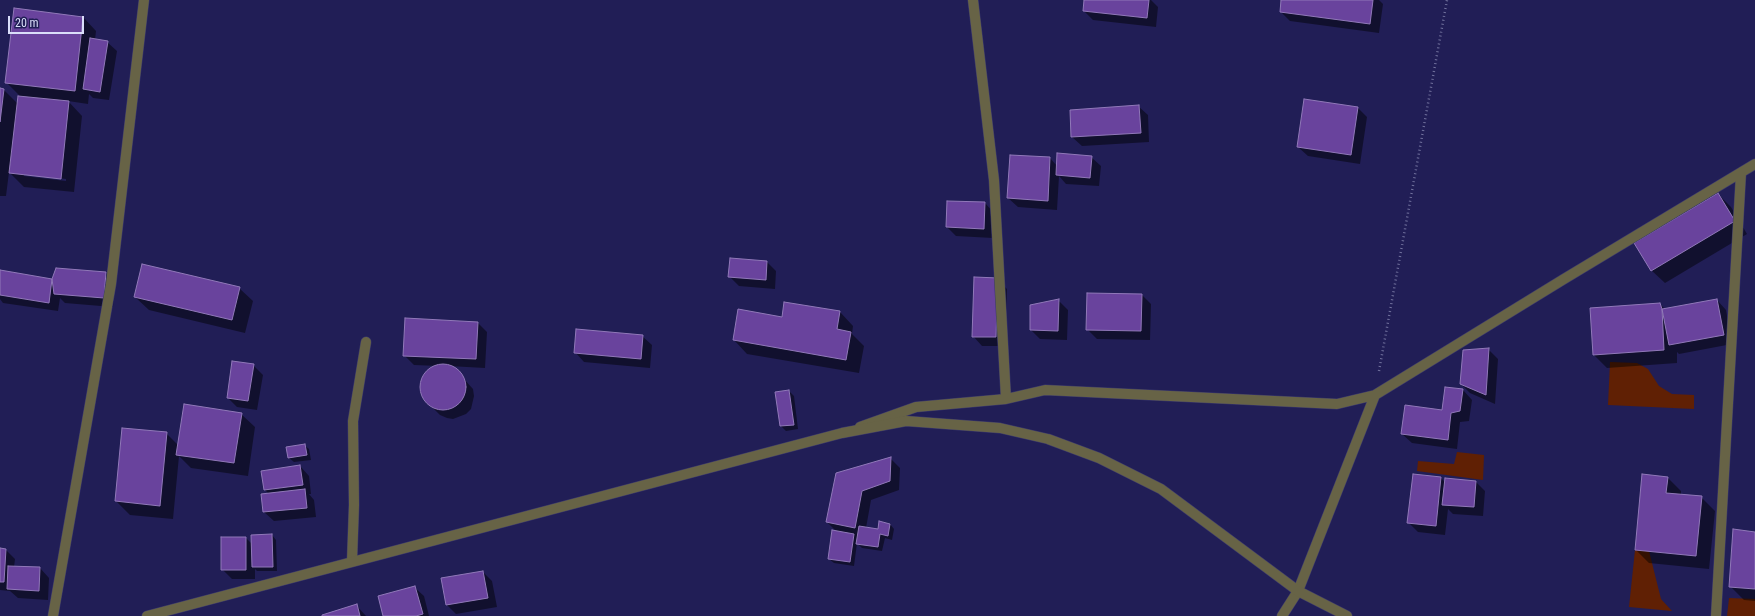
<!DOCTYPE html>
<html>
<head>
<meta charset="utf-8">
<style>
	body { margin:0 }
	#map { position:relative; width:1755px; height:616px; overflow:hidden; background:#211e56; font-family:"Roboto Condensed",sans-serif }
	canvas { display:block }
	.scale { position:absolute; left:8px; top:16px; width:76px; height:18px; box-sizing:border-box; border:2px solid #dadefa; border-top:0; padding-left:5px; font-size:12px; line-height:14px; white-space:nowrap; color:#dadefa; -webkit-text-stroke:3px #211e56; paint-order:stroke }
</style>
</head>
<body>
<div id="map">
<canvas width="1755" height="616"></canvas>
<div class="scale">20 m</div>
</div>
<script>
const c = document.querySelector('canvas').getContext('2d');
c.lineJoin = 'round';
function fill(path, color) {
  c.fillStyle = color;
  c.fill(path, 'evenodd');
}
function shape(rows) {
  const path = new Path2D();
  for (const r of rows) {
    if (r.length === 3) {
      path.moveTo(r[0] + r[2], r[1]);
      path.arc(r[0], r[1], r[2], 0, 2 * Math.PI);
      continue;
    }
    path.moveTo(r[0], r[1]);
    for (let i = 2; i < r.length; i += 2) path.lineTo(r[i], r[i + 1]);
  }
  return path;
}
function stroke(path, color, width, dash) {
  c.strokeStyle = color;
  c.lineWidth = width;
  c.lineCap = dash ? 'butt' : 'round';
  c.setLineDash(dash || []);
  c.stroke(path);
}
const green = shape([
	[1610,362,1637,363,1648,369,1659,386,1672,394,1694,395,1694,409,1608,405],
	[1457,452,1484,455,1483,480,1417,471,1418,461,1454,464],
	[1635,550,1649,551,1661,599,1672,611,1629,607],
	[1729,598,1755,599,1755,616,1727,616]
]);
const shadow = shape([
	[1085,0,1151,0,1158,7,1156,27,1093,20,1084,11],
	[1282,0,1379,0,1383,4,1379,33,1290,21,1281,12],
	[83,17,96,31,95,40,107,42,117,51,109,100,93,98,89,94,88,104,68,101,82,116,74,192,24,187,9,172,6,196,0,196,0,89,4,90,18,104,21,97,6,82],
	[24,174,66,179,66,181,24,176],
	[1138,106,1148,115,1149,142,1082,146,1072,137,1071,111],
	[1358,108,1367,117,1360,164,1308,156,1298,147],
	[1091,157,1101,166,1099,186,1066,184,1059,176,1057,210,1018,207,1008,198,1050,158,1057,166],
	[1718,194,1731,207,1747,234,1665,283,1651,270],
	[985,203,994,213,993,238,956,236,947,227],
	[731,259,767,262,776,271,775,289,739,286,729,276],
	[0,271,53,280,106,273,115,282,113,307,65,303,60,298,58,311,3,303,0,299],
	[997,279,1007,289,1005,346,982,346,973,336],
	[239,288,253,301,245,333,149,310,135,297],
	[1142,295,1151,304,1150,340,1097,339,1087,329],
	[1058,300,1068,310,1067,340,1040,339,1031,330],
	[1717,300,1726,310,1732,344,1679,354,1677,352,1677,363,1607,368,1594,355,1660,304,1666,310],
	[840,312,853,326,852,334,864,346,859,373,747,354,734,340,783,318],
	[478,323,487,332,485,368,449,366,463,378,473,389,474,396,471,409,466,414,453,419,447,418,440,415,425,400,421,393,421,386,423,379,433,368,439,366,414,365,404,355],
	[642,336,652,345,650,368,584,362,575,352],
	[1488,349,1498,359,1495,404,1470,393,1461,384],
	[253,365,263,375,257,410,237,407,228,398],
	[1463,390,1472,400,1469,421,1460,422,1457,449,1412,443,1402,434,1442,411],
	[789,391,794,396,798,429,786,431,781,426,776,393],
	[241,414,255,427,248,476,191,468,179,456,173,519,130,515,116,501,166,433,178,445],
	[304,445,309,449,311,460,294,462,289,458],
	[891,459,900,468,899,490,871,500,866,528,879,530,890,524,894,529,892,540,885,538,882,551,862,548,857,543,854,566,834,563,829,559,837,532,827,522],
	[300,466,309,476,311,494,309,494,314,500,316,517,274,521,264,512,269,494,265,490,262,471],
	[1414,475,1441,478,1445,482,1476,482,1485,491,1483,516,1453,514,1448,509,1445,535,1418,532,1409,523],
	[1668,478,1681,491,1681,495,1701,497,1715,511,1709,569,1649,563,1636,550],
	[1755,533,1755,601,1744,600,1730,586],
	[272,535,276,540,277,571,257,571,255,569,255,579,232,579,222,569,246,538,252,544],
	[0,549,6,550,15,559,14,567,40,568,49,578,48,600,18,598,10,591,0,590],
	[483,572,492,581,497,607,456,614,447,605,442,579],
	[414,587,424,596,429,616,385,616],
	[356,605,366,616,323,616]
]);
const building = shape([
	[1084,0,1149,0,1147,18,1083,11,1084,0],
	[1281,0,1373,0,1370,24,1280,12,1281,0],
	[14,8,83,17,75,91,5,83,14,8],
	[90,38,108,41,100,92,83,89,90,38],
	[0,88,4,89,0,122,0,88],
	[18,96,69,101,61,179,9,173,18,96],
	[1304,99,1358,107,1351,155,1297,147,1304,99],
	[1139,105,1141,133,1071,137,1070,110,1139,105],
	[1057,153,1092,156,1090,178,1056,175,1057,153],
	[1010,155,1050,157,1048,201,1007,198,1010,155],
	[1718,193,1735,221,1651,271,1634,243,1718,193],
	[947,201,985,202,984,229,946,227,947,201],
	[730,258,767,261,766,280,728,277,730,258],
	[142,264,240,287,232,320,134,297,142,264],
	[56,268,106,272,104,298,54,294,52,279,56,268],
	[0,270,52,279,49,303,0,295,0,270],
	[974,277,998,278,996,337,972,337,974,277],
	[1087,293,1142,294,1141,331,1086,330,1087,293],
	[1059,299,1058,331,1030,330,1030,305,1059,299],
	[1717,299,1724,335,1669,345,1662,309,1717,299],
	[784,302,840,311,837,329,851,332,846,360,733,340,738,309,782,317,784,302],
	[1660,303,1662,309,1664,350,1593,355,1590,308,1660,303],
	[405,318,478,322,476,359,403,356,405,318],
	[576,329,643,335,641,359,574,353,576,329],
	[1489,348,1486,395,1460,384,1463,350,1489,348],
	[232,361,254,364,248,401,227,398,232,361],
	[443,387,23],
	[1445,387,1463,389,1460,411,1451,413,1448,440,1401,434,1405,405,1442,410,1445,387],
	[789,390,794,425,780,426,775,392,789,390],
	[184,404,242,413,234,463,176,455,184,404],
	[122,428,167,432,160,506,115,501,122,428],
	[305,444,307,455,288,458,286,447,305,444],
	[891,457,890,481,862,491,855,528,826,522,836,473,891,457],
	[300,465,303,485,264,490,261,471,300,465],
	[1413,474,1441,477,1436,526,1407,523,1413,474],
	[1642,474,1668,477,1666,493,1702,496,1696,556,1635,550,1642,474],
	[1445,478,1476,481,1474,507,1442,505,1445,478],
	[305,489,307,508,263,512,261,494,305,489],
	[879,521,890,524,888,536,880,534,878,547,856,544,859,526,878,529,879,521],
	[1733,529,1755,532,1755,589,1729,587,1733,529],
	[832,530,854,534,850,562,828,559,832,530],
	[272,534,273,567,252,567,251,535,272,534],
	[221,537,246,537,246,570,221,570,221,537],
	[0,548,6,549,4,582,0,582,0,548],
	[8,566,40,567,39,591,7,589,8,566],
	[483,571,488,598,446,605,441,578,483,571],
	[415,586,423,614,416,616,383,616,378,596,415,586],
	[357,604,360,616,322,616,322,615,357,604]
]);
const path = shape([
	[1379,371,1447,0]
]);
const service = shape([
	[352,561,354,505,353,421,366,342]
]);
const minor = shape([
	[973,0,994,180,1006,399],
	[860,427,916,407,1006,399,1045,390,1337,404,1375,395,1564,279,1755,164],
	[1282,616,1298,591,1375,395],
	[1716,616,1741,173]
]);
const tertiary = shape([
	[53,616,111,284,144,0],
	[147,616,842,433,906,421,1000,428,1048,439,1099,458,1161,489,1298,591,1347,616]
]);
fill(green, '#602004');
fill(shadow, '#0007');
fill(building, '#69439d');
stroke(building, '#9179b9', 1);
stroke(service, '#3b396d', 11);
stroke(minor, '#3b396d', 11);
stroke(tertiary, '#3b396d', 11);
stroke(path, '#71719d', 2.5, [1, 3]);
stroke(service, '#676346', 10);
stroke(minor, '#676346', 10);
stroke(tertiary, '#676346', 10);
</script>
</body>
</html>
